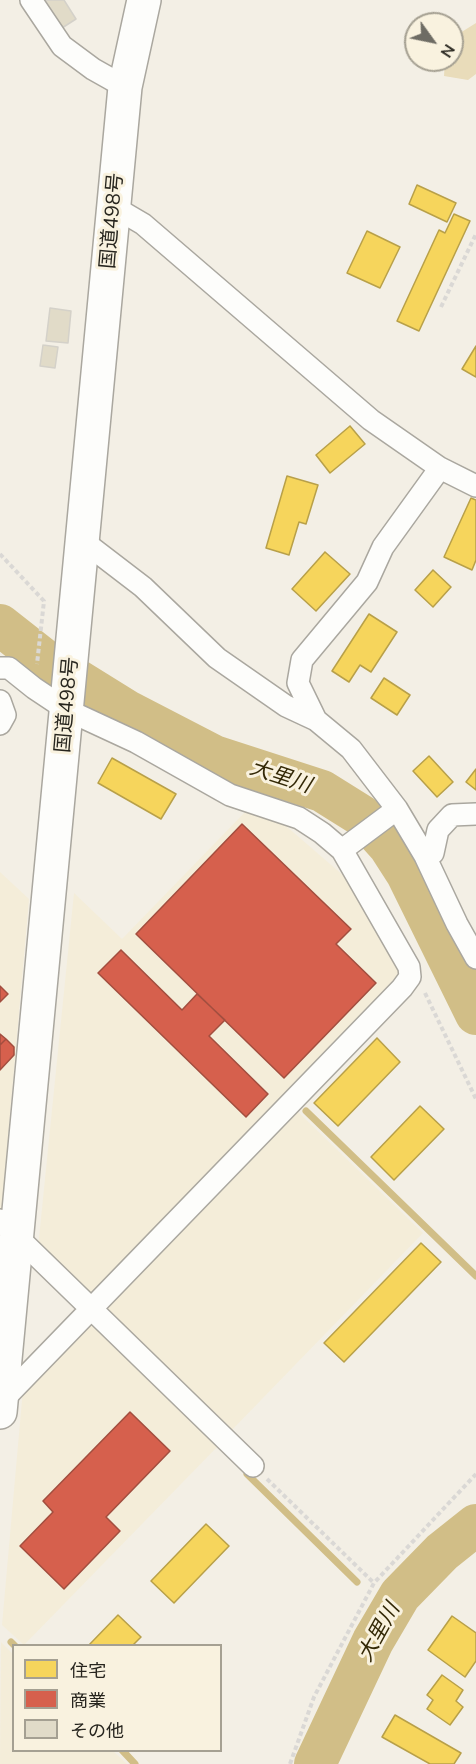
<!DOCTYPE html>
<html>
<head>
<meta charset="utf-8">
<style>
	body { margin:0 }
	#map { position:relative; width:476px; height:1764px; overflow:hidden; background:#f3efe5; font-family:"Nunito Sans","Noto Sans JP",sans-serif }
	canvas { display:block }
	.legend { position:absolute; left:12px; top:1644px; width:210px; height:108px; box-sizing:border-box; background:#f9f2df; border:2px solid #a5a092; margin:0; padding:8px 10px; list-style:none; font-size:18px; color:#27251e }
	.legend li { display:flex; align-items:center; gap:12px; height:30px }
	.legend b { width:30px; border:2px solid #a5a092 }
	.north { position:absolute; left:404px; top:12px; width:60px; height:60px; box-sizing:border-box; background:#f9f2df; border:2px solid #a5a092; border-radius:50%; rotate:123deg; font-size:16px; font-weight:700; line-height:24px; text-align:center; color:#27251e }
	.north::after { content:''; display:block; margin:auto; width:21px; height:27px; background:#6e6c64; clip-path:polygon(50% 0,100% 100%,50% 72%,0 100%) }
</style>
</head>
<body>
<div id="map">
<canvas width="476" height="1764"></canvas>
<ul class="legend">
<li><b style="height:16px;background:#f6d55c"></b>住宅</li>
<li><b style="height:16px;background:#d6604d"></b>商業</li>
<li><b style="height:16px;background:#e1dbc8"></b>その他</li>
</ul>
<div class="north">N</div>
</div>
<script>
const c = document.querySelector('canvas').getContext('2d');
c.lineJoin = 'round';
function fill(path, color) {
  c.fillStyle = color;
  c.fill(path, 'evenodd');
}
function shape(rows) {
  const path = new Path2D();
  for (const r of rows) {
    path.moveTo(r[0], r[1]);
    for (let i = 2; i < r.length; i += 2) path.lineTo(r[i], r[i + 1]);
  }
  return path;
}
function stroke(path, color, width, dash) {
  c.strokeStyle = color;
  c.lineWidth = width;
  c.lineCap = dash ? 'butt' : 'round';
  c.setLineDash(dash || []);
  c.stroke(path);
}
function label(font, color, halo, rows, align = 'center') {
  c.font = font + ' "Nunito Sans","Noto Sans JP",sans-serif';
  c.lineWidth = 6;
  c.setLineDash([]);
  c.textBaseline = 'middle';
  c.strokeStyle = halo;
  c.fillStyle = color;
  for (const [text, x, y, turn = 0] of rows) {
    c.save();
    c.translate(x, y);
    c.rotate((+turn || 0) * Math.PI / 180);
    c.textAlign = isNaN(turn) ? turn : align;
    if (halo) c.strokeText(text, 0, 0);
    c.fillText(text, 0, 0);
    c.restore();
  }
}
const built = shape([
	[248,809,286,826,344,876,403,974,90,1298,38,1248,74,893,122,939],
	[0,872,29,899,0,1228],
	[294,1108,423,1233,229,1433,100,1308],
	[91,1318,220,1444,24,1645,2,1625,23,1389],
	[1,1642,13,1654,14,1750,113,1751,127,1764,0,1764]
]);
const green = shape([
	[476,23,476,74,468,80,444,76,445,60,452,60,452,38]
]);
const homes = shape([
	[417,185,456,203,447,222,409,204,417,185],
	[454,214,470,221,419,331,397,321,439,230,445,233,454,214],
	[367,231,400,247,380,288,347,273,367,231],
	[476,346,476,377,462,369,476,346],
	[350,426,365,444,330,473,316,455,350,426],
	[287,476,318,485,306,524,299,522,289,555,266,548,287,476],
	[471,498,476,500,476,560,472,570,444,557,471,498],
	[325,552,350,574,316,611,292,589,325,552],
	[433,570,451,587,433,607,415,590,433,570],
	[369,614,397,632,371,672,360,665,349,682,332,671,369,614],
	[384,678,410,695,397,715,371,698,384,678],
	[429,756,453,782,437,797,413,771,429,756],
	[112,758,176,794,161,819,98,783,112,758],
	[476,769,476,790,466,782,476,769],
	[377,1038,400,1062,338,1126,314,1103,377,1038],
	[420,1106,444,1129,394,1180,371,1157,420,1106],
	[421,1243,441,1262,344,1362,324,1343,421,1243],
	[206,1524,229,1546,174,1603,151,1581,206,1524],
	[118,1615,141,1637,132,1646,88,1646,118,1615],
	[452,1616,476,1633,476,1661,465,1677,428,1650,452,1616],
	[442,1675,463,1690,456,1701,463,1707,450,1725,427,1709,433,1700,427,1695,442,1675],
	[395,1715,461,1753,454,1764,430,1764,382,1737,395,1715]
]);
const shops = shape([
	[242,824,351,929,336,944,376,983,284,1078,136,934,242,824],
	[121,950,182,1010,197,994,225,1020,209,1036,268,1094,246,1117,98,973,121,950],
	[0,986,8,994,0,1002,0,986],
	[0,1034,6,1039,0,1045,0,1034],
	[6,1039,14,1047,14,1055,0,1070,0,1045,6,1039],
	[130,1412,170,1451,106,1517,120,1531,64,1589,20,1546,53,1512,43,1501,130,1412]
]);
const stream = shape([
	[306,1111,476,1276],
	[247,1474,357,1582],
	[11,1642,15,1646],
	[122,1750,135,1764]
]);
const river = shape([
	[0,625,42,658,129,712,214,756,322,791,362,816,389,846,407,874,476,1014],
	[315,1764,373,1641,400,1595,442,1552,476,1525]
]);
const building = shape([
	[45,0,64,0,76,19,62,28,45,0],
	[50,308,71,311,68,343,46,341,50,308],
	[43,345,58,347,55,368,40,366,43,345]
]);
const path = shape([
	[441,307,476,234],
	[0,554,44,601,37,664],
	[425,993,476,1099],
	[267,1479,374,1583],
	[290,1764,314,1697,374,1583,476,1474]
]);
const minor = shape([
	[31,0,62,46,93,69,125,87],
	[114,207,143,224,371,420,440,468,476,486],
	[83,541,143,587,217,658,286,706,316,720,351,749,397,809,425,856,457,924,476,958],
	[0,668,9,668,34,688,67,710,136,742,230,795,299,818,322,833,342,850,409,967,410,977,402,988,0,1403],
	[0,701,5,715,0,724],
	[316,720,298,683,302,660,367,582,383,547,440,468],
	[342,850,397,809],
	[425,856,433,853,438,830,452,815,476,814],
	[0,1220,253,1466]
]);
const trunk = shape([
	[0,1412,125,87,144,0]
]);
const streetNames = [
	["国道498号",113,221,-85],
	["国道498号",68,705,-85]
];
const waterNames = [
	["大里川",280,778,18],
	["大里川",380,1633,-61]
];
fill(built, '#f4edd9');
fill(green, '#e9dcba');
fill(homes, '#f6d55c');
stroke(homes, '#b8a049', 1.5);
fill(shops, '#d6604d');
stroke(shops, '#a24e3f', 1.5);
stroke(stream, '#d1be87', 7);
stroke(river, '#d1be87', 42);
fill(building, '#e1dbc8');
stroke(building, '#d4d1c9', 1.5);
stroke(minor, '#aaa79f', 24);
stroke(trunk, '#aaa79f', 36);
stroke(path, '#dad8d5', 4, [4.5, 3]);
stroke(minor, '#fdfdfb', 21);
stroke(trunk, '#fdfdfb', 33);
label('20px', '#27251e', '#f9f2df', streetNames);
label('italic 21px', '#342907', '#f9f2df', waterNames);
</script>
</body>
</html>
